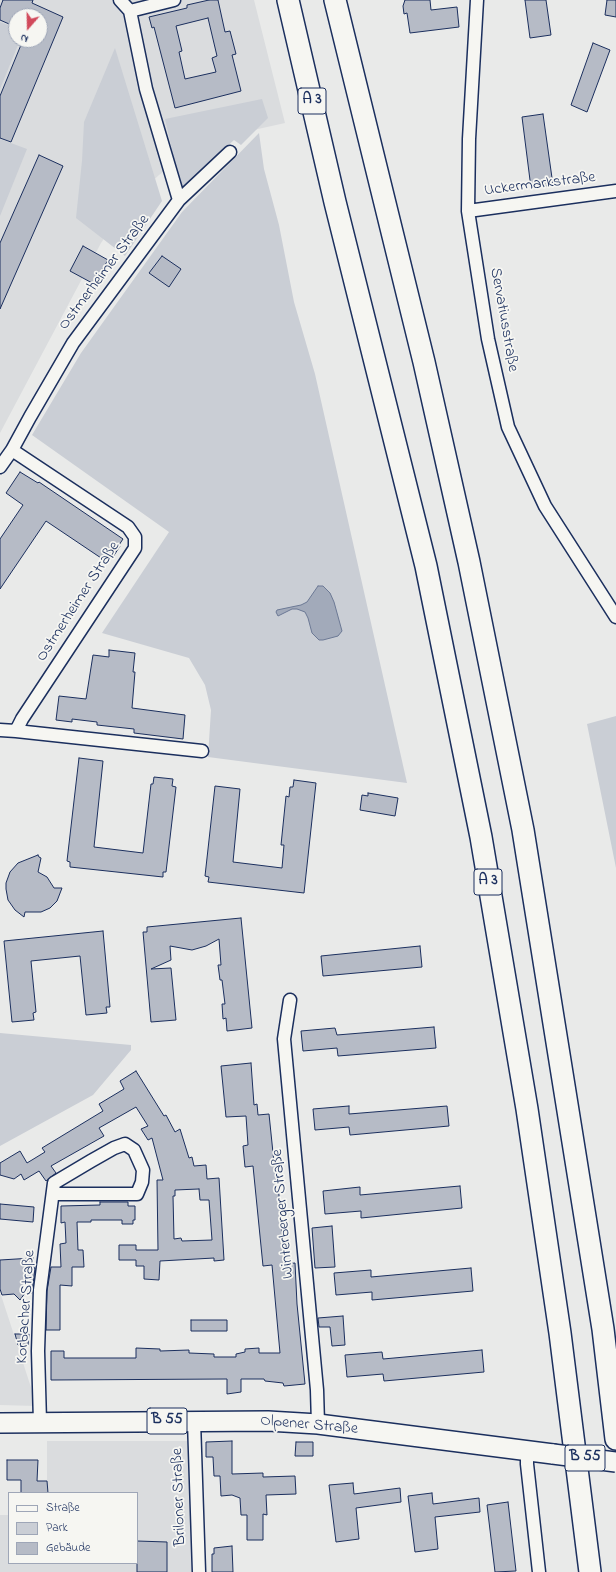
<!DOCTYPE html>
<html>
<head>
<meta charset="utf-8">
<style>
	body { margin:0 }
	#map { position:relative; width:616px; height:1572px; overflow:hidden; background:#e9eae9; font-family:"Indie Flower",sans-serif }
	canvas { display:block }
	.legend { position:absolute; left:8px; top:1492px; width:130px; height:72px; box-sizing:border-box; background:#f6f6f2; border:1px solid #9ea6b7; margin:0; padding:5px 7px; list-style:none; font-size:12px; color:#1b2f5e }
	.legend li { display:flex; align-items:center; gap:8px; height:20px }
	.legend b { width:20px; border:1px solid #9ea6b7 }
	.north { position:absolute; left:8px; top:8px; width:40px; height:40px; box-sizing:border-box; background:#f6f6f2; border:1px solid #9ea6b7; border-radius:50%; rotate:200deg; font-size:11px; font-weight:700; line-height:16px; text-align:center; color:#1b2f5e }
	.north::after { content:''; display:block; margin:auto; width:14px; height:18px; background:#d1495b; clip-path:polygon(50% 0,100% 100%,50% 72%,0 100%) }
</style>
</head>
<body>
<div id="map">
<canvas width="616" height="1572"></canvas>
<ul class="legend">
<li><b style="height:5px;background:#f6f6f2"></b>Straße</li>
<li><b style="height:11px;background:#caced5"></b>Park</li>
<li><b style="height:11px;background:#b6bbc6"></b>Gebäude</li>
</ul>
<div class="north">N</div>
</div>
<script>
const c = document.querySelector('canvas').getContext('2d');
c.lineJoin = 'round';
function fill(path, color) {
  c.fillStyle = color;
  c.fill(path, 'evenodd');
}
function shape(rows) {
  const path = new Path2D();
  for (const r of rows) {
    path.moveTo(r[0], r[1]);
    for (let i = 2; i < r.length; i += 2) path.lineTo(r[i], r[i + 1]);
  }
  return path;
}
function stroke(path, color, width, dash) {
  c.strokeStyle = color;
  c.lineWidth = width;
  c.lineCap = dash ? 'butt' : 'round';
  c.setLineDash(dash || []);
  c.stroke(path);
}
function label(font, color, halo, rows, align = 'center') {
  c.font = font + ' "Indie Flower",sans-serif';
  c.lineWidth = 3.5;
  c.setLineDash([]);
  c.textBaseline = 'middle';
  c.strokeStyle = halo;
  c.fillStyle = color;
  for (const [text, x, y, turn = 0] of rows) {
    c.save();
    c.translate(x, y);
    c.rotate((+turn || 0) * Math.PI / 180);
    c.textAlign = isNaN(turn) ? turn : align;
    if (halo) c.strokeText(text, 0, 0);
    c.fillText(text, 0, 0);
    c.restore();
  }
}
const built = shape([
	[0,0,254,0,285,123,258,129,212,143,181,159,159,175,140,193,120,215,101,243,0,433],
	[16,16,40,16,40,40,16,40],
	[0,1292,15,1338,37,1406,0,1405],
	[47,1441,189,1441,192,1572,0,1572,0,1515,9,1515,9,1563,137,1563,137,1493,47,1493]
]);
const green = shape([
	[0,22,16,28,16,40,20,40,0,89],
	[115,48,162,201,125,256,76,218,82,161,84,122],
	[262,99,268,118,241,145,234,140,181,189,165,119],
	[259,133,264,169,279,225,294,302,315,374,407,783,208,757,211,710,205,685,189,658,102,633,169,532,32,435,81,353,182,212],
	[0,139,27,149,0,216],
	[616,716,616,868,587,724],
	[0,1033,131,1045,131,1050,93,1095,0,1146]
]);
const water = shape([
	[318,586,323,586,330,593,334,602,342,631,338,636,323,640,319,640,312,633,308,618,305,612,297,609,292,609,278,616,276,612,277,610,301,605,307,602,318,586]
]);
const building = shape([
	[3,0,33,0,32,3,63,17,11,142,0,138,0,96,23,40,40,40,40,16,16,16,16,27,0,20,0,8,3,0],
	[209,0,218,0,225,32,230,31,236,54,232,55,241,91,175,108,154,27,152,28,149,17,187,8,187,5,209,0],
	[208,18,217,56,212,58,216,72,185,79,179,52,182,51,176,26,208,18],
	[405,0,430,0,431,10,457,7,459,27,410,33,407,13,404,14,403,6,405,0],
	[525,0,546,0,551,35,530,38,525,0],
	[607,0,616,0,616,17,605,15,607,0],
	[593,43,610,50,587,112,571,105,593,43],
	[543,114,553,185,531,188,522,117,543,114],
	[39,155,63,166,0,309,0,243,39,155],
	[83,246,108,260,94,284,70,271,83,246],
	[162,256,181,269,169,287,149,273,162,256],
	[20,472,38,483,39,482,123,539,119,545,120,546,113,557,111,556,107,562,46,521,0,589,0,539,23,505,6,493,20,472],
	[109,650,135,653,133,672,135,672,132,708,185,715,183,739,134,733,134,729,97,725,97,722,72,719,72,722,56,720,59,696,86,699,93,655,109,657,109,650],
	[79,758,103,761,94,847,143,853,151,784,153,784,154,777,173,779,172,786,176,787,166,872,163,872,163,877,70,867,70,862,67,861,79,758],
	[294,780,316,783,304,893,208,882,209,877,205,876,215,786,240,789,233,862,282,868,284,845,281,845,286,796,289,797,290,787,293,787,294,780],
	[368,793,398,798,395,816,360,810,362,795,368,796,368,793],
	[38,855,39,857,41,858,38,872,47,877,54,888,62,888,57,901,50,908,41,912,25,912,24,917,15,910,8,900,6,889,6,883,10,872,18,863,38,855],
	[241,918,252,1028,227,1031,226,1018,223,1019,222,1004,225,1004,222,980,220,980,218,965,221,965,219,939,206,946,192,950,170,946,171,960,151,969,171,968,176,1020,151,1022,143,932,147,932,147,927,241,918],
	[103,931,110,1007,106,1007,107,1013,86,1015,80,956,31,961,36,1012,33,1013,34,1020,12,1022,4,941,103,931],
	[420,946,422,967,323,976,321,956,420,946],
	[434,1027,436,1048,338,1056,337,1048,303,1051,301,1031,335,1028,337,1035,434,1027],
	[251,1063,254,1105,257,1104,258,1115,269,1114,276,1182,278,1182,284,1264,295,1263,297,1304,305,1384,284,1386,283,1383,265,1381,264,1379,241,1379,241,1392,227,1394,227,1379,51,1380,51,1351,64,1351,64,1358,136,1358,136,1348,160,1349,160,1351,189,1350,189,1353,214,1354,214,1357,236,1357,236,1354,245,1352,245,1349,259,1348,259,1353,280,1353,272,1265,263,1266,253,1166,245,1167,243,1146,248,1145,246,1116,226,1117,221,1066,251,1063],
	[136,1071,164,1116,166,1115,175,1132,180,1129,189,1158,192,1157,194,1166,206,1165,207,1179,219,1178,224,1260,214,1261,214,1258,160,1261,159,1280,144,1279,144,1266,136,1266,136,1260,119,1260,119,1245,136,1245,136,1250,158,1250,157,1180,163,1180,152,1138,148,1140,141,1129,148,1126,136,1107,99,1128,104,1136,51,1166,56,1173,46,1181,39,1171,24,1180,21,1174,14,1179,0,1175,0,1163,20,1151,27,1163,45,1152,42,1148,103,1111,99,1104,124,1089,120,1081,136,1071],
	[199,1189,200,1200,209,1200,212,1240,182,1241,181,1238,174,1239,173,1196,175,1196,175,1190,199,1189],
	[349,1106,349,1114,447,1106,449,1126,350,1135,349,1127,315,1130,313,1109,349,1106],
	[460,1186,462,1208,361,1218,361,1211,325,1214,323,1191,360,1187,360,1195,460,1186],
	[100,1202,128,1202,128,1206,135,1206,135,1220,133,1220,133,1224,122,1224,122,1220,91,1220,91,1222,77,1222,78,1250,83,1250,84,1267,72,1267,72,1286,60,1285,60,1330,46,1330,47,1291,51,1267,61,1267,60,1244,66,1243,65,1222,61,1223,61,1206,100,1205,100,1202],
	[0,1204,34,1207,33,1222,0,1219,0,1204],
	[332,1226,335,1267,315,1268,312,1228,332,1226],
	[33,1258,34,1268,35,1268,32,1293,25,1293,20,1300,14,1294,2,1295,0,1289,0,1260,33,1258],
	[471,1268,473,1291,372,1300,372,1292,336,1295,334,1273,371,1270,371,1277,471,1268],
	[343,1316,345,1345,332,1346,330,1327,319,1327,318,1318,343,1316],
	[191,1320,227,1320,227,1331,191,1331,191,1320],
	[15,1334,29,1334,28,1345,18,1345,15,1334],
	[482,1350,484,1372,384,1381,383,1374,347,1377,345,1355,382,1352,383,1359,482,1350],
	[232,1441,232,1474,263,1473,263,1477,295,1476,296,1494,266,1495,267,1515,263,1514,263,1540,247,1540,247,1515,241,1515,240,1498,232,1495,221,1496,220,1476,214,1476,213,1457,206,1457,206,1442,232,1441],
	[296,1442,313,1442,313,1456,295,1456,296,1442],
	[7,1460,38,1460,37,1481,47,1481,48,1493,21,1493,21,1480,7,1480,7,1460],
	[353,1483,354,1494,400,1488,401,1502,356,1508,359,1539,336,1542,329,1485,353,1483],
	[432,1493,433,1504,479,1498,480,1512,435,1517,438,1549,415,1552,408,1496,432,1493],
	[508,1502,516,1571,495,1572,487,1505,508,1502],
	[137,1541,167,1542,167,1572,137,1572,137,1541],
	[232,1546,233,1572,212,1572,212,1554,214,1554,214,1548,232,1546]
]);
const minor = shape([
	[120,0,130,11,146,89,179,200],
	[477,0,469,139,468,211,488,339,508,427,545,506,616,617],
	[130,11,174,0],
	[468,211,616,191],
	[0,467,12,450,30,417,73,343,179,200,230,152],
	[0,730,16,731,22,719,135,548,135,537,128,527,12,450],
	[16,731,202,751],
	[290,1000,284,1039,317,1390,318,1424],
	[194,1421,199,1572],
	[40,1422,38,1351,40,1290,54,1183,91,1161,114,1148,125,1144,134,1150,143,1170,142,1182,137,1194,53,1194],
	[527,1451,527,1464,539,1572]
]);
const primary = shape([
	[0,1423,268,1421,318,1424,553,1454]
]);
const motorway = shape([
	[288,0,335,202,426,566,481,837,527,1109,560,1333,590,1572],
	[335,0,424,362,469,562,523,830,603,1329,616,1439]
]);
const primaryBridge = shape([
	[553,1454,616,1462]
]);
const shields = [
	[312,101,28],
	[488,882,28],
	[167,1421,40],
	[585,1458,40]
];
const shieldNames = [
	["A 3",312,101],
	["A 3",488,882],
	["B 55",167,1421],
	["B 55",585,1458]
];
const streetNames = [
	["Uckermarkstraße",540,185,-7],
	["Ostmerheimer Straße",105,273,-53],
	["Servatiusstraße",503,320,80],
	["Ostmerheimer Straße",79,602,-57],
	["Winterberger Straße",284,1214,-95],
	["Korbacher Straße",27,1307,-86],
	["Olpener Straße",309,1426,5],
	["Briloner Straße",180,1497,-92]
];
fill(built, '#dadcde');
fill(green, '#caced5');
fill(water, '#a2aaba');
stroke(water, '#6c7995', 1);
fill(building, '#b6bbc6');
stroke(building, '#1b2f5e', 1);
stroke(minor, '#1b2f5e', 15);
stroke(primary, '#1b2f5e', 22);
stroke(motorway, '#1b2f5e', 24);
stroke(minor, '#f6f6f2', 12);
stroke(primary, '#f6f6f2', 19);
stroke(motorway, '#f6f6f2', 21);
stroke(primaryBridge, '#1b2f5e', 22, []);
stroke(primaryBridge, '#f6f6f2', 19);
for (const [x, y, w] of shields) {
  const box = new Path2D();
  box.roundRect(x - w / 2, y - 13, w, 26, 3);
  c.fillStyle = '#f6f6f2';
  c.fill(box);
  stroke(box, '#1b2f5e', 1);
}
label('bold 15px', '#1b2f5e', null, shieldNames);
label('16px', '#1b2f5e', '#f6f6f2', streetNames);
</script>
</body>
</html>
